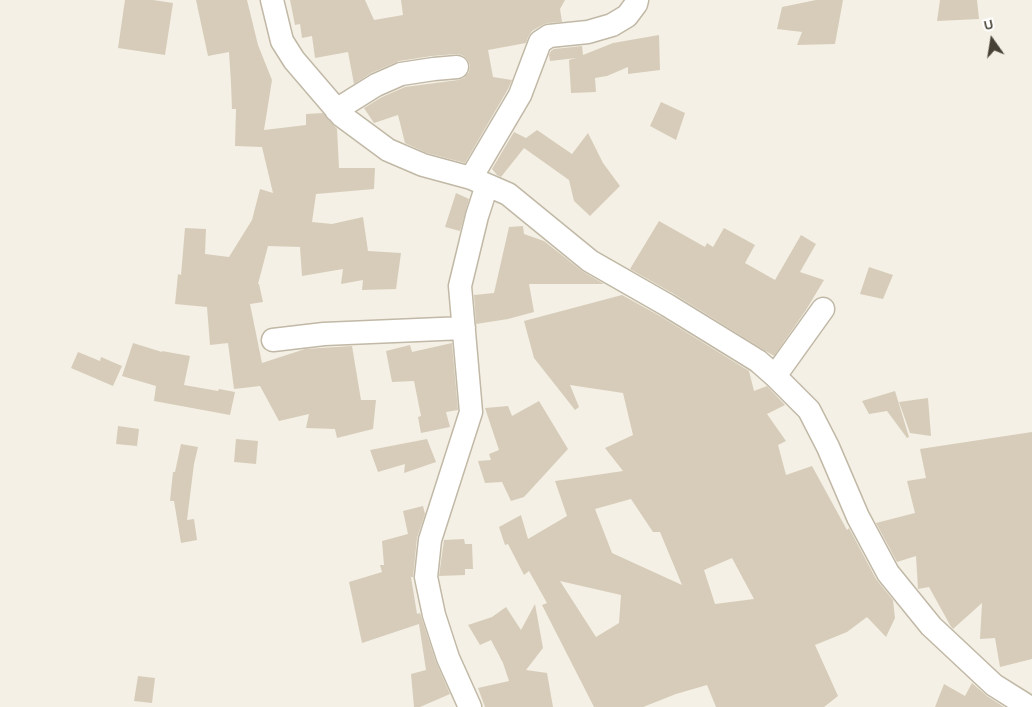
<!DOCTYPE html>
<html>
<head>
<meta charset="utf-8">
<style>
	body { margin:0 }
	#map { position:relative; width:1032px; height:707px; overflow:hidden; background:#f4f0e5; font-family:Karla,sans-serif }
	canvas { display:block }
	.north { position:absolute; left:967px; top:15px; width:50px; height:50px; -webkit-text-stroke:4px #fff; paint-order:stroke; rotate:347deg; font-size:14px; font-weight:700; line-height:20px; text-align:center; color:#474034 }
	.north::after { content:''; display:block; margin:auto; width:18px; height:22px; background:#474034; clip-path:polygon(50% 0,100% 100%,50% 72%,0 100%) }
</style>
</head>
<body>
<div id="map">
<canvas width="1032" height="707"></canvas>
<div class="north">U</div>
</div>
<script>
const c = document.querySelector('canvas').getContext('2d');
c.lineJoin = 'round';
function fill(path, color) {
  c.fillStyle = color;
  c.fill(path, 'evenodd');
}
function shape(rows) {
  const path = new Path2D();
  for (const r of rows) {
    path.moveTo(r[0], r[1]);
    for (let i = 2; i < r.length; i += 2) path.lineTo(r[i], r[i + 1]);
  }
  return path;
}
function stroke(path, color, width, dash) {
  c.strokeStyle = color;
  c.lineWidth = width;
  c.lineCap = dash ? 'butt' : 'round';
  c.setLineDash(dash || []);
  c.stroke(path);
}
const building = shape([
	[125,0,153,0,173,3,165,55,118,48],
	[196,0,247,0,258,45,272,80,264,130,306,125,306,114,323,113,337,129,339,168,375,168,374,189,316,194,312,222,332,224,363,217,368,251,401,253,396,289,362,290,363,280,341,284,343,269,302,276,300,247,268,246,258,284,259,284,263,302,250,304,262,363,305,349,352,346,361,400,376,400,373,429,337,438,335,429,306,428,309,414,279,421,260,386,234,389,228,343,210,345,207,307,175,304,178,274,181,275,185,228,206,229,205,254,229,257,252,220,260,189,273,193,262,147,235,146,236,109,232,109,231,83,229,52,208,56],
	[290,0,365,0,374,20,403,15,401,0,565,0,560,9,562,22,548,23,542,25,532,31,528,37,526,43,488,50,493,77,512,80,508,89,465,163,427,153,405,143,398,115,374,123,364,108,382,97,405,87,458,80,464,78,469,72,470,65,467,59,462,55,456,54,432,56,399,61,371,73,354,84,348,52,315,58,312,36,302,38,300,24,295,25],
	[816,0,843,0,835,44,797,45,802,32,777,29,782,7],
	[940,0,977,0,979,19,937,21],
	[659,35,660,70,628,74,628,67,607,76,595,78,596,92,571,93,569,60,576,58,550,61,549,55,551,51,554,49,582,46,583,55,613,43],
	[661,102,685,113,676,140,650,126],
	[537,130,572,154,588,133,603,163,620,186,590,216,574,201,569,180,524,148,501,177,497,175,492,169,514,132,526,138],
	[456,193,469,199,460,231,445,227],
	[659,221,705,247,707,243,713,247,724,228,755,245,745,263,775,280,801,235,816,244,800,272,824,280,806,310,774,356,674,294,630,269],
	[523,226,524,234,544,241,582,271,604,284,529,284,534,312,508,319,476,324,474,295,494,293,509,227],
	[869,267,893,275,883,299,860,294],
	[622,295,660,316,749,371,754,391,767,386,785,405,767,414,786,441,778,445,786,475,812,466,847,530,849,528,876,579,893,600,895,618,886,637,867,617,847,632,815,645,838,696,824,707,716,707,707,685,676,694,643,707,594,707,542,605,547,603,529,571,524,575,508,544,505,545,499,527,521,515,528,539,567,516,555,481,623,471,605,448,633,435,623,393,570,385,579,407,575,410,534,358,524,321],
	[631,499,653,532,660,532,682,585,612,553,595,509],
	[732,558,754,599,715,604,704,570],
	[560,581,621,595,619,623,596,637],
	[133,343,162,352,162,351,190,356,184,385,218,391,219,389,235,392,230,415,154,401,156,386,122,376],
	[452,343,458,410,446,412,450,427,421,433,418,417,421,416,414,381,392,382,386,351,410,345,412,352],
	[78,352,100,361,101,357,122,366,113,386,71,368],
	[895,391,909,437,907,438,887,411,869,414,862,401],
	[928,398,931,436,910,433,899,402],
	[539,401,568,449,524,497,511,501,502,482,485,483,478,461,491,460,489,454,499,450,485,408,508,406,512,416],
	[118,426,139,429,137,446,116,444],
	[1032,432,1032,659,1000,667,995,638,980,639,982,603,953,629,950,625,929,587,918,589,916,556,897,562,876,523,915,513,907,481,926,478,920,449],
	[236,439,258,441,256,464,234,462],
	[427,439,436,462,404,473,405,464,378,472,370,450],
	[181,444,198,447,194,464,187,520,194,519,197,540,181,543,174,501,170,501,173,472,175,472],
	[423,506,425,514,417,538,413,577,411,577,417,614,420,613,436,662,450,694,420,707,414,707,411,674,426,670,419,624,362,643,349,582,382,572,380,565,384,565,382,541,408,534,403,511],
	[464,539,465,544,472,544,473,569,465,569,465,575,439,576,444,540],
	[535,604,543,648,526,670,547,673,553,707,485,707,478,688,509,681,503,663,491,640,480,645,468,625,492,617,506,607,521,630],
	[138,676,155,678,152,703,134,701],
	[972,683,987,696,1004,707,935,707,944,684,965,696]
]);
const street = shape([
	[272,0,282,41,294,60,342,116,388,150,423,165,471,178,508,194,590,261,667,305,758,361,775,376,809,410,828,447,858,517,888,573,931,626,994,685,1029,707],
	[336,110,376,85,401,74,434,69,457,67],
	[471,178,520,95,540,42,549,36,588,32,612,25,627,16,636,4,637,0],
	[273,340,324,334,464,328],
	[775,376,823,309],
	[470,707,448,658,434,615,426,577,430,540,471,412,460,286,477,216,487,185]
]);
fill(building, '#d7ccb9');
stroke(street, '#c1b8a6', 25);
stroke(street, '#fff', 22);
</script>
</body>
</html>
